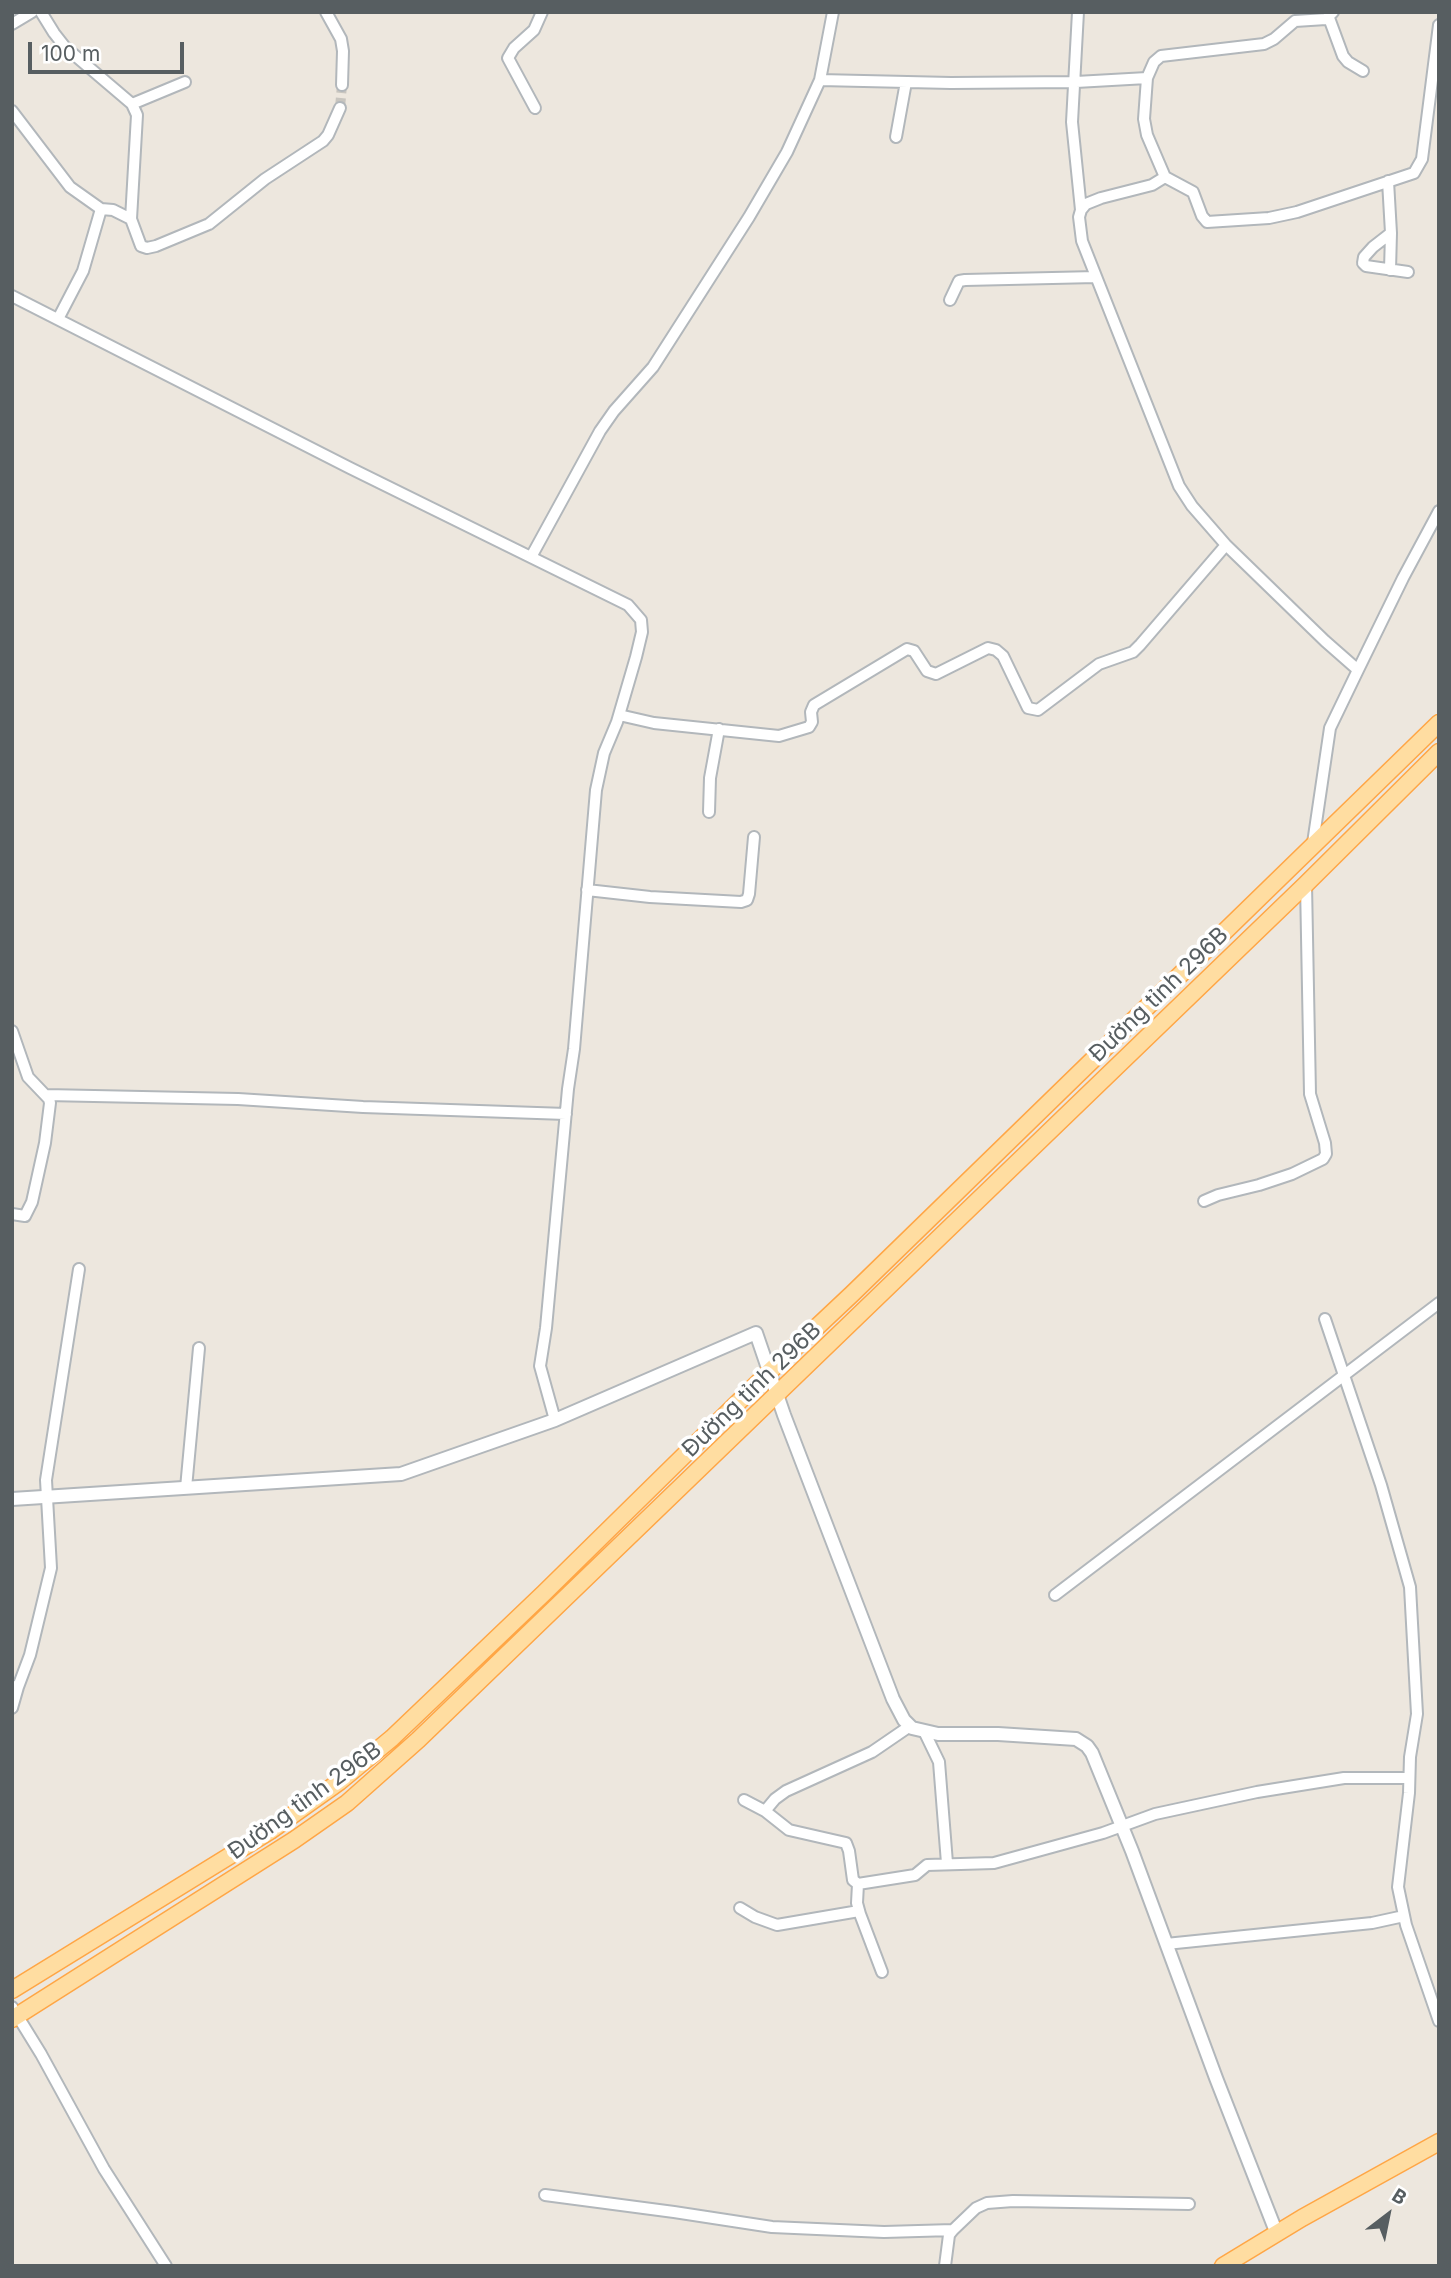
<!DOCTYPE html>
<html>
<head>
<meta charset="utf-8">
<style>
	body { margin:0 }
	#map { position:relative; width:1451px; height:2278px; overflow:hidden; background:#ede7de; font-family:Inter,sans-serif }
	canvas { display:block }
	.frame { position:absolute; inset:0; border:14px solid #575e61; pointer-events:none }
	.north { position:absolute; left:1353px; top:2180px; width:70px; height:70px; -webkit-text-stroke:5px #fff; paint-order:stroke; rotate:32deg; font-size:19px; font-weight:700; line-height:28px; text-align:center; color:#575e61 }
	.north::after { content:''; display:block; margin:auto; width:24px; height:32px; background:#575e61; clip-path:polygon(50% 0,100% 100%,50% 72%,0 100%) }
	.scale { position:absolute; left:28px; top:42px; width:156px; height:32px; box-sizing:border-box; border:4px solid #575e61; border-top:0; padding-left:9px; font-size:21px; line-height:24px; white-space:nowrap; color:#575e61; -webkit-text-stroke:5px #fff; paint-order:stroke }
</style>
</head>
<body>
<div id="map">
<canvas width="1451" height="2278"></canvas>
<div class="frame"></div>
<div class="north">B</div>
<div class="scale">100 m</div>
</div>
<script>
const c = document.querySelector('canvas').getContext('2d');
c.lineJoin = 'round';
function shape(rows) {
  const path = new Path2D();
  for (const r of rows) {
    path.moveTo(r[0], r[1]);
    for (let i = 2; i < r.length; i += 2) path.lineTo(r[i], r[i + 1]);
  }
  return path;
}
function stroke(path, color, width, dash) {
  c.strokeStyle = color;
  c.lineWidth = width;
  c.lineCap = dash ? 'butt' : 'round';
  c.setLineDash(dash || []);
  c.stroke(path);
}
function label(font, color, halo, rows, align = 'center') {
  c.font = font + ' Inter,sans-serif';
  c.lineWidth = 7;
  c.setLineDash([]);
  c.textBaseline = 'middle';
  c.strokeStyle = halo;
  c.fillStyle = color;
  for (const [text, x, y, turn = 0] of rows) {
    c.save();
    c.translate(x, y);
    c.rotate((+turn || 0) * Math.PI / 180);
    c.textAlign = isNaN(turn) ? turn : align;
    if (halo) c.strokeText(text, 0, 0);
    c.fillText(text, 0, 0);
    c.restore();
  }
}
const minorTunnel = shape([
	[340,108,342,85]
]);
const minor = shape([
	[41,12,54,33,65,47,132,104,137,115,131,219],
	[326,12,341,39,343,51,342,85],
	[1078,12,1072,122,1081,210],
	[1329,18,1343,56,1348,62,1363,71],
	[12,24,32,12],
	[1147,78,1144,119,1147,135,1165,177,1193,192,1202,216,1207,222,1269,218,1297,212,1414,173,1422,159,1439,25],
	[820,80,833,12],
	[132,104,185,82],
	[535,108,508,58,514,48,534,30,542,12],
	[12,111,70,187,101,209],
	[896,137,906,82],
	[1388,181,1391,233,1390,270],
	[1391,233,1373,247,1364,257,1363,263,1366,266,1408,272],
	[12,296,350,468,628,605,641,620,642,632,636,657,617,722,604,753,596,790,574,1049,568,1089,546,1328,540,1366,555,1420],
	[950,300,959,281,965,280,1096,277],
	[58,319,83,271,101,209,113,210,131,219,141,246,147,248,156,246,209,224,265,179,323,141,328,135,340,108],
	[1226,545,1325,641,1358,670,1330,728,1313,843],
	[531,557,600,431,614,411,653,367,749,217,787,152,820,80,951,83,1076,82,1147,78,1154,62,1161,56,1264,44,1274,39,1295,21,1326,19,1333,12],
	[1358,670,1403,578,1439,511],
	[619,715,654,723,779,736,809,727,812,722,811,712,814,705,907,649,914,651,927,671,936,674,988,648,996,650,1003,656,1028,708,1038,710,1099,664,1133,652,1140,645,1226,545,1192,506,1179,486,1082,241,1079,217,1081,210,1086,204,1101,198,1152,185,1165,177],
	[709,812,710,778,719,729],
	[587,890,650,897,741,902,747,900,749,894,754,837],
	[12,1031,28,1077,49,1099,50,1103,45,1143,32,1202,25,1216,12,1214],
	[46,1095,238,1099,363,1107,566,1114],
	[1204,1201,1218,1195,1259,1185,1292,1174,1323,1159,1326,1154,1325,1143,1310,1094,1306,884],
	[1325,1319,1381,1485,1410,1587,1417,1714,1410,1757,1409,1793,1398,1887,1406,1925,1439,2021],
	[186,1488,199,1348],
	[1055,1595,1439,1303],
	[12,1686,18,1687,30,1655,51,1568,46,1480,79,1269],
	[12,1708,18,1687],
	[924,1731,939,1762,947,1863],
	[744,1800,765,1811,789,1830,846,1843,849,1851,853,1880,858,1884,915,1875,927,1865,994,1863,1103,1833,1155,1814,1257,1792,1344,1778,1409,1778],
	[765,1811,775,1799,786,1791,872,1752,910,1726],
	[858,1884,857,1903,860,1914,882,1972],
	[740,1908,755,1917,777,1925,859,1911],
	[1166,1944,1372,1923,1404,1916],
	[12,2007,41,2054,104,2169,166,2266],
	[545,2195,674,2212,772,2227,884,2232,953,2230],
	[945,2266,949,2235,953,2230,976,2208,987,2203,1013,2201,1189,2204]
]);
const tertiary = shape([
	[12,1499,401,1474,555,1420,756,1333,784,1415,893,1699,904,1720,912,1728,938,1734,998,1734,1076,1739,1087,1746,1092,1753,1132,1851,1216,2078,1277,2234]
]);
const primary = shape([
	[12,1990,270,1831,339,1782,392,1738,544,1593,769,1372,852,1294,1439,723],
	[12,2019,294,1840,347,1803,418,1740,1306,884,1439,752],
	[1223,2266,1302,2218,1439,2142]
]);
const streetNames = [
	["Đường tỉnh 296B",1159,995,-44],
	["Đường tỉnh 296B",752,1390,-44],
	["Đường tỉnh 296B",305,1801,-36]
];
stroke(minorTunnel, '#c8c5bf', 10, [10, 5]);
stroke(minor, '#b2b7bb', 14);
stroke(tertiary, '#b2b7bb', 16);
stroke(primary, '#ffa645', 19);
stroke(minor, '#fff', 10);
stroke(tertiary, '#fff', 12);
stroke(primary, '#ffdda1', 16);
label('23px', '#575e61', '#fff', streetNames);
</script>
</body>
</html>
